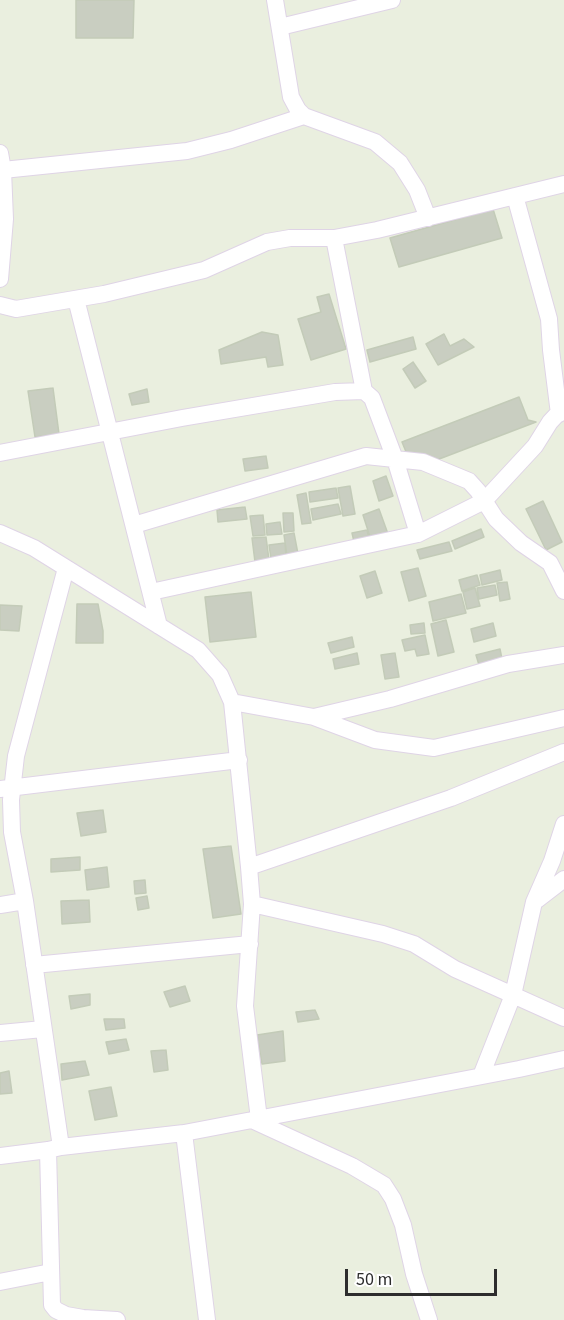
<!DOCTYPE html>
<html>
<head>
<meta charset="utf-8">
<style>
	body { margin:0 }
	#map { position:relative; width:564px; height:1320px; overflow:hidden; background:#eaefdf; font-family:"Source Sans 3",sans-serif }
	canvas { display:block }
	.scale { position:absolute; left:345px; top:1269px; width:152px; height:27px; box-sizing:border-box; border:3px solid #2d2d2d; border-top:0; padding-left:8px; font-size:18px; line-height:21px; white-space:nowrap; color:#2d2d2d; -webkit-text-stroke:4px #fff; paint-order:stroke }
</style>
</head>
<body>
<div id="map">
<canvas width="564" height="1320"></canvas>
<div class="scale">50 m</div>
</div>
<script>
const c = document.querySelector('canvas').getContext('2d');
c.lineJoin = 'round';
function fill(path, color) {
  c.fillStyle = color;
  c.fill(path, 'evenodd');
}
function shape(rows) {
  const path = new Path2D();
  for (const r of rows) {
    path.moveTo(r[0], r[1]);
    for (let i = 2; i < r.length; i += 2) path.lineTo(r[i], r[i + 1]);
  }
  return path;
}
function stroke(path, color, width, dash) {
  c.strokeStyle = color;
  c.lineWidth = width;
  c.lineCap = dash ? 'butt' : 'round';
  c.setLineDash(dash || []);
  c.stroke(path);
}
const building = shape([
	[76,0,134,0,133,38,76,38,76,0],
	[493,209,502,238,399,267,390,238,493,209],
	[329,294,346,349,311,360,298,319,321,312,317,297,329,294],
	[262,332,278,335,283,365,268,367,266,357,221,364,219,350,262,332],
	[444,334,450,346,464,339,474,347,438,365,426,344,444,334],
	[413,337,416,349,370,362,367,350,413,337],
	[413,362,426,381,415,388,403,369,413,362],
	[53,388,59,434,35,437,28,391,53,388],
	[147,389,149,402,132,405,129,394,147,389],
	[519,397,528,420,536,422,413,469,402,442,519,397],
	[266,456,268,468,245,471,243,459,266,456],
	[386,476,393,496,379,501,373,481,386,476],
	[350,486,355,514,343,516,338,488,350,486],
	[336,488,338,498,310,502,309,492,336,488],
	[306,493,311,523,302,524,297,495,306,493],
	[543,501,562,542,546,550,526,509,543,501],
	[338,504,341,514,313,520,311,509,338,504],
	[245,507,247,519,218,522,217,510,245,507],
	[379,509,388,534,371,540,363,515,379,509],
	[283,513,293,513,294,531,284,532,283,513],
	[263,515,265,535,253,536,250,516,263,515],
	[280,522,282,534,267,535,266,524,280,522],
	[481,529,484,537,455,549,452,541,481,529],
	[367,530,370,543,355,546,352,533,367,530],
	[294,533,298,554,287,556,284,535,294,533],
	[266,537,269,560,255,562,252,538,266,537],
	[449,542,452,551,420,559,417,550,449,542],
	[285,543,286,557,271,558,269,545,285,543],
	[418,568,426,596,409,601,401,572,418,568],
	[500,570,502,580,482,585,480,575,500,570],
	[375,571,382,593,367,598,360,576,375,571],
	[477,575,480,585,462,591,459,580,477,575],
	[507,582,510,599,500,601,497,583,507,582],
	[495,585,497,595,479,599,477,588,495,585],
	[475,588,480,606,467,609,463,592,475,588],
	[251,592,256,637,210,642,205,597,251,592],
	[461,594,466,613,433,621,429,602,461,594],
	[77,604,98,604,103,631,103,643,76,643,77,604],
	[0,605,22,606,19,631,0,630,0,605],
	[446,620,454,652,438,656,431,624,446,620],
	[424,623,425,633,411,634,410,625,424,623],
	[493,623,496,636,474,642,471,629,493,623],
	[425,635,429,654,417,656,415,649,405,651,402,640,425,635],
	[352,637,354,647,331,653,328,643,352,637],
	[500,649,502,659,479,665,476,655,500,649],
	[357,653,359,664,335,669,333,659,357,653],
	[395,653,399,677,385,679,381,655,395,653],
	[103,810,106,832,81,836,77,813,103,810],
	[231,846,241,914,213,918,203,849,231,846],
	[80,857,80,870,51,872,51,859,80,857],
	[107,867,109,887,87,890,85,870,107,867],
	[145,880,146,893,135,894,134,881,145,880],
	[147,896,149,908,138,910,136,898,147,896],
	[89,900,90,922,62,924,61,901,89,900],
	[185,986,190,1001,170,1007,164,992,185,986],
	[90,994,90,1005,71,1009,69,996,90,994],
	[315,1010,319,1019,298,1022,296,1012,315,1010],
	[104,1019,124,1019,125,1028,106,1030,104,1019],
	[283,1031,285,1061,262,1064,257,1035,283,1031],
	[126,1039,129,1050,109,1054,106,1042,126,1039],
	[166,1050,168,1070,154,1072,151,1051,166,1050],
	[85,1061,89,1075,62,1080,61,1064,85,1061],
	[9,1071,12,1093,0,1094,0,1073,9,1071],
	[111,1087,117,1116,95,1120,89,1091,111,1087]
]);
const street = shape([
	[275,0,291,97,298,110,304,116,375,142,400,163,417,190,428,218],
	[280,27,392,0],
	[0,153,3,170,5,219,0,279],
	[3,170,187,151,231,140,304,116],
	[515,196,549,319,551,350,559,414],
	[334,238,364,391],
	[76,299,159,626],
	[0,305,16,309,104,294,204,270,267,242,290,238,334,238,377,230,564,184],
	[0,453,182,418,335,392,364,391,372,398,395,459,418,534],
	[134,525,366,456,423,462,469,481,478,491,496,519,521,543,550,563,564,591],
	[0,533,34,548,198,650,220,675,232,702,249,867,252,904,245,1006,259,1119],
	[151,592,418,534,484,501,535,446,550,422,564,407],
	[232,702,314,717,390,699,508,664,564,655],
	[314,717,375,740,434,748,564,718],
	[0,789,239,760],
	[249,867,451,798,564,752],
	[537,900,564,879],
	[252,904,383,934,414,944,455,969,564,1018],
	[0,905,25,901],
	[34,965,250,944],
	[0,1033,43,1029],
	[481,1076,513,995,534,902,552,861,564,824],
	[252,1120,352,1166,384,1185,393,1199,403,1225,414,1274,429,1320],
	[184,1133,207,1320],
	[61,1147,25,901,12,832,11,800,16,756,66,568],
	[48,1150,52,1305,56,1310,66,1315,83,1318,117,1320],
	[0,1156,48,1150,61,1147,184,1133,519,1069,564,1059],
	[0,1282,51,1272]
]);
fill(building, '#c9cec1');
stroke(building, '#c3cbb8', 1.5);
stroke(street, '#dfd4e6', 18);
stroke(street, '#fff', 16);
</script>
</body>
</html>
